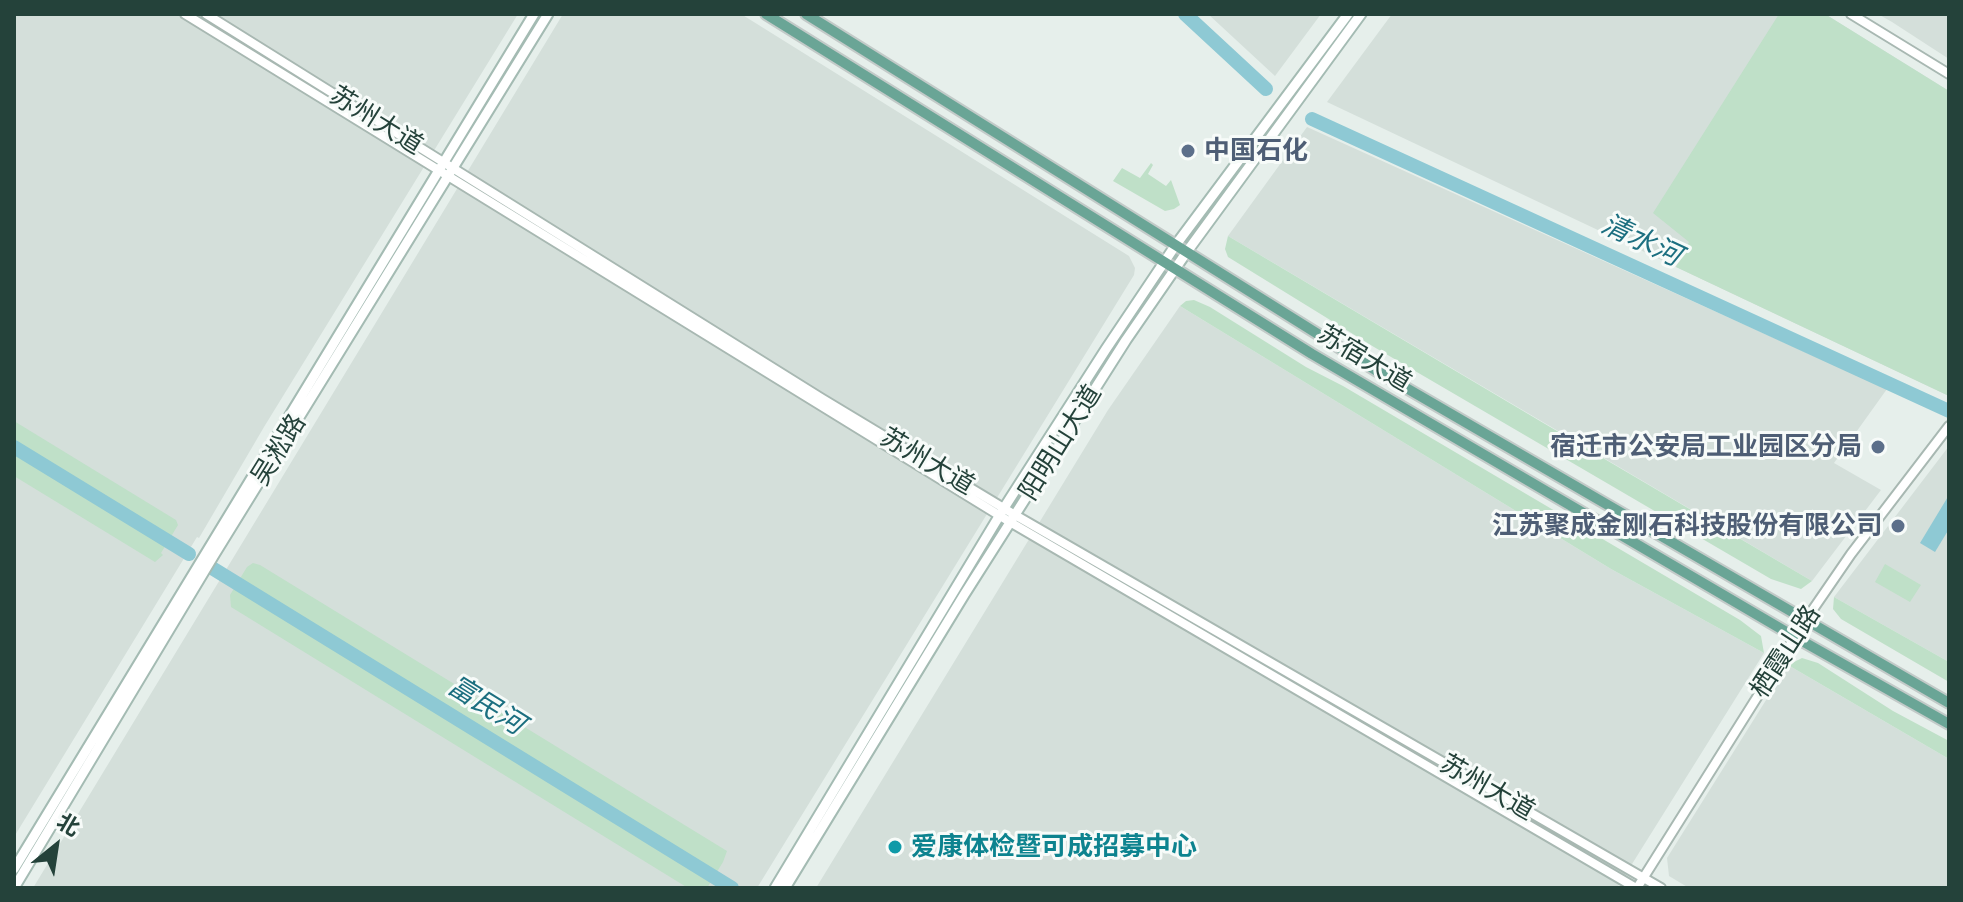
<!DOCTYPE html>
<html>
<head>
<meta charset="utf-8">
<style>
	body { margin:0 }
	#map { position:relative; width:1963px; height:902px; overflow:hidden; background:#e6efeb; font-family:Rubik,"Noto Sans SC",sans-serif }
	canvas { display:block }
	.frame { position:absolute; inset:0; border:16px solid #24423a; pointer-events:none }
	.north { position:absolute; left:16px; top:806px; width:80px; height:80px; -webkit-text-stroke:6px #f7fbf9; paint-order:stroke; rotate:30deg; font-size:22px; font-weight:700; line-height:32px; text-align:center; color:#24423a }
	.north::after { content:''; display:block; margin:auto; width:28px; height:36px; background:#24423a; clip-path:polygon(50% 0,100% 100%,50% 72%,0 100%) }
</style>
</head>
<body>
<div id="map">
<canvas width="1963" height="902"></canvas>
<div class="frame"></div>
<div class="north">北</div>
</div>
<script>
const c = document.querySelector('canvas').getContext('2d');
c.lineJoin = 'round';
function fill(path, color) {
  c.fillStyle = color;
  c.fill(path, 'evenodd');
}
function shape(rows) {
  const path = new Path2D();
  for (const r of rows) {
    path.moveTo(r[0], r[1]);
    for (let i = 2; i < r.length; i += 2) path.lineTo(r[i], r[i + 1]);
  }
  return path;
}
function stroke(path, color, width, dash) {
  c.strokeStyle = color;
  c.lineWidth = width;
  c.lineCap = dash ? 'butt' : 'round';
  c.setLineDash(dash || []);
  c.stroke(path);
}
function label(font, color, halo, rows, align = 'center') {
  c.font = font + ' Rubik,"Noto Sans SC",sans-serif';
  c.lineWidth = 6;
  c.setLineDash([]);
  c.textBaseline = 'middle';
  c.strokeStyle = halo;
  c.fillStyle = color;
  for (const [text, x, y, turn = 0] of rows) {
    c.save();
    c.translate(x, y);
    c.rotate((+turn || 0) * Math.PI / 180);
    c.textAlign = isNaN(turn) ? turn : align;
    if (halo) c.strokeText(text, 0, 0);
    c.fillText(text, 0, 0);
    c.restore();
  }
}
const built = shape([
	[14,14,518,14,264,427,199,538,197,537,14,837],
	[563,14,741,14,1129,256,1135,268,1134,275,757,888,33,888],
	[1208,14,1321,14,1275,76],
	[1392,14,1825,14,1949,91,1949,396,1327,102],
	[1878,14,1949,14,1949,59,1892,22],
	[1307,127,1887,389,1834,463,1881,490,1812,581,1228,236],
	[1180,306,1611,569,1764,653,1617,888,816,888,1108,410],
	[1949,446,1949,662,1834,597],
	[1788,665,1949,759,1949,888,1689,888,1669,876,1667,858]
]);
const green = shape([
	[1779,14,1825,14,1949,91,1949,396,1676,267,1689,242,1653,213],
	[1151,163,1153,165,1148,174,1166,186,1171,180,1180,205,1174,209,1165,211,1113,181,1122,168,1140,178],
	[1228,236,1540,421,1812,581,1801,589,1771,579,1374,347,1228,257,1225,249],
	[1194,300,1210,307,1306,367,1343,386,1740,620,1761,636,1764,653,1611,569,1180,306,1186,301],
	[14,421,176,520,178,525,161,553,163,555,155,562,14,476],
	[253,563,260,565,727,851,723,862,707,888,688,888,231,607,230,595,247,567],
	[1885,564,1921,585,1910,602,1875,582],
	[1834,597,1949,662,1949,682,1841,619,1833,609],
	[1802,658,1818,663,1893,711,1949,741,1949,759,1788,665]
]);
const water = shape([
	[1949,495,1949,529,1935,552,1920,543]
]);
const river = shape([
	[1185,14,1266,89],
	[1312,119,1949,411],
	[14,447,189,554],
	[212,568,732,888]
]);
const tertiary = shape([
	[185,14,1010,522,1636,888],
	[206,14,821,398,1015,515,1661,888],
	[1851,14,1949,74],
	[1637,888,1805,621,1851,554,1949,426]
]);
const secondary = shape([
	[14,869,534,14],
	[14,888,214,555,548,14],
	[775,888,1004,508,1106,349,1175,246,1348,14],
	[785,888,964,595,1126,340,1186,253,1361,14]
]);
const primary = shape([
	[766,14,1312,354,1795,637,1949,724],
	[806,14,1377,371,1949,703]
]);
const markers = [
	[1188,151,8,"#5c6f8a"],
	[1878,447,8,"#5c6f8a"],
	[1898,526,8,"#5c6f8a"],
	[895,847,8,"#0f9aa8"]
];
const streetNames = [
	["苏州大道",376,121,32],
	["苏宿大道",1364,359,31],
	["阳明山大道",1061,443,-58],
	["吴淞路",279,450,-58],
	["苏州大道",927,462,31],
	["栖霞山路",1786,652,-57],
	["苏州大道",1487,788,30]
];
const serviceNames = [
	["中国石化",1204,151,"left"],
	["宿迁市公安局工业园区分局",1862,447],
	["江苏聚成金刚石科技股份有限公司",1882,526]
];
const cultureNames = [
	["爱康体检暨可成招募中心",911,847]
];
const waterNames = [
	["清水河",1641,241,25],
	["富民河",486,706,32]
];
fill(built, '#d4dfda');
fill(green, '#bfe0c8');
fill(water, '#8ec9d4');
stroke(river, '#8ec9d4', 14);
stroke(tertiary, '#a8b8b2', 12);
stroke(secondary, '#a4bbb3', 13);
stroke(primary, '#c2cac8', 14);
stroke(tertiary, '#fff', 8);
stroke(secondary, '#fff', 9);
stroke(primary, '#6aa596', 10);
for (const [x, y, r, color] of markers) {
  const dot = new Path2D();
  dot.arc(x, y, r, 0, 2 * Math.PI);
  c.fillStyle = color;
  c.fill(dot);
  stroke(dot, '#f7fbf9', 3);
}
label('26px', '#24423a', '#f7fbf9', streetNames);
label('bold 26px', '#4e5e75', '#f7fbf9', serviceNames, 'right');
label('bold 26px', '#0d838f', '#f7fbf9', cultureNames, 'left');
label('italic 28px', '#1c6f80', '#f7fbf9', waterNames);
</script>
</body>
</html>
